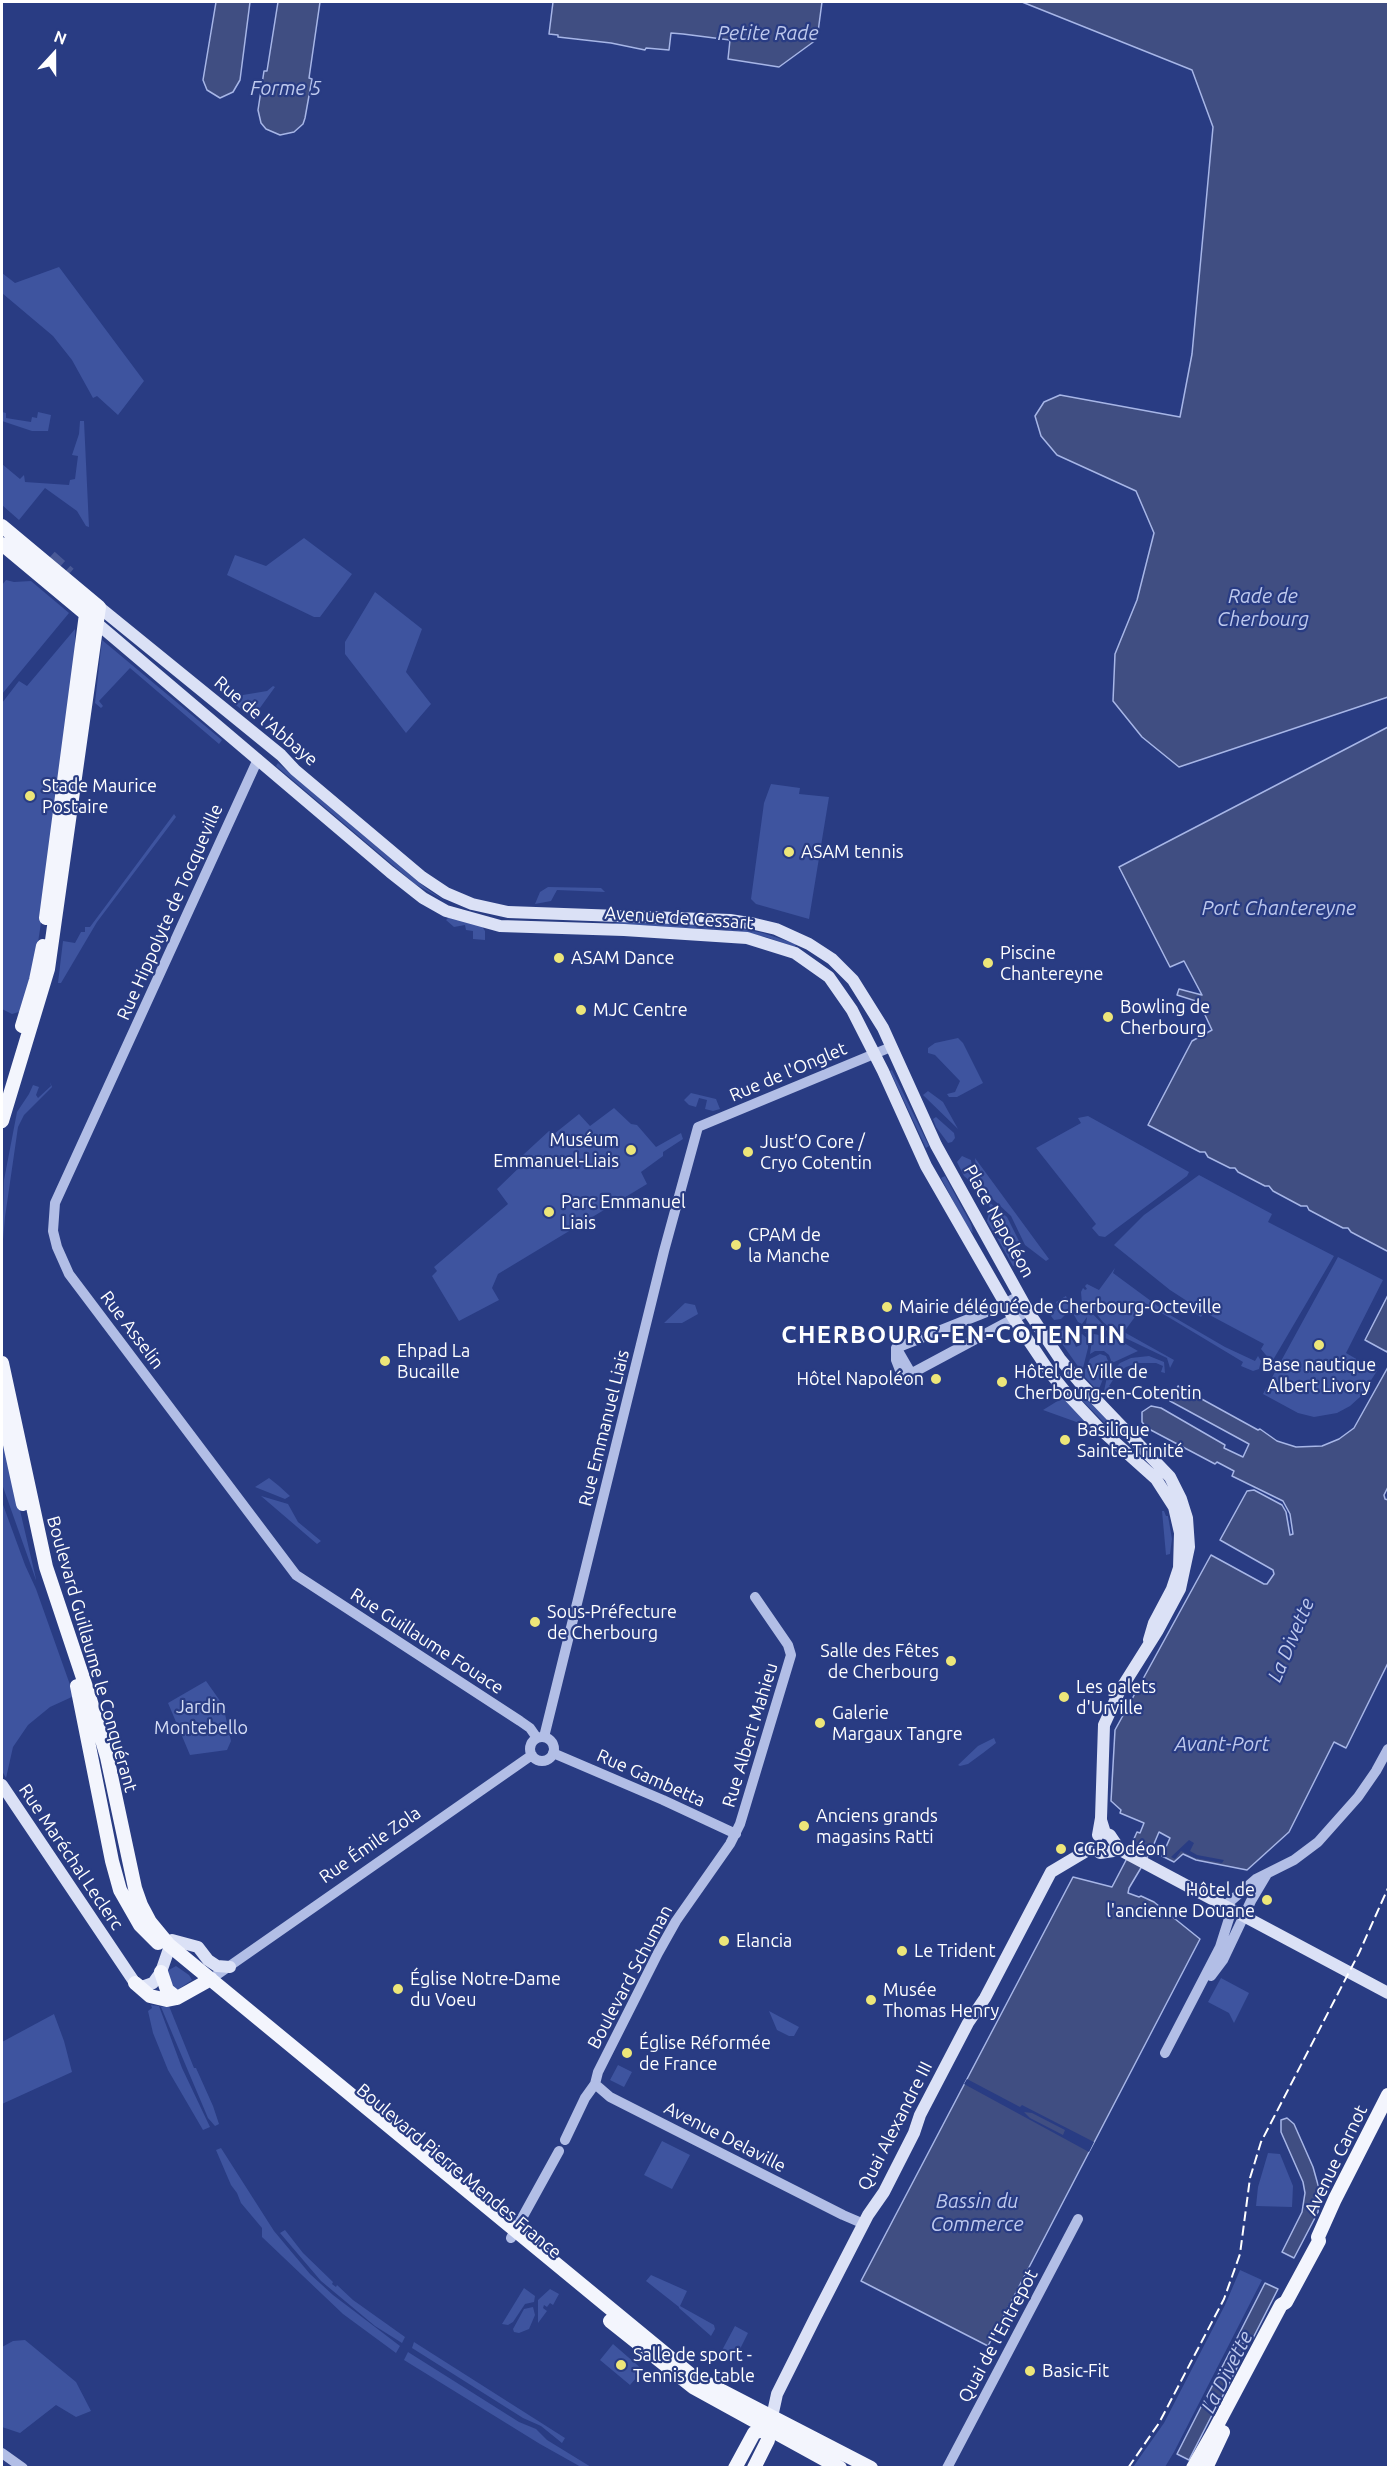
<!DOCTYPE html>
<html>
<head>
<meta charset="utf-8">
<style>
	body { margin:0 }
	#map { position:relative; width:1390px; height:2469px; overflow:hidden; background:#293c83; font-family:Ubuntu,sans-serif }
	canvas { display:block }
	.frame { position:absolute; inset:0; border:3px solid #fff; pointer-events:none }
	.north { position:absolute; left:24px; top:24px; width:60px; height:60px; -webkit-text-stroke:4px #293c83; paint-order:stroke; rotate:21deg; font-size:16px; font-weight:700; line-height:24px; text-align:center; color:#fff }
	.north::after { content:''; display:block; margin:auto; width:21px; height:27px; background:#fff; clip-path:polygon(50% 0,100% 100%,50% 72%,0 100%) }
</style>
</head>
<body>
<div id="map">
<canvas width="1390" height="2469"></canvas>
<div class="frame"></div>
<div class="north">N</div>
</div>
<script>
const c = document.querySelector('canvas').getContext('2d');
c.lineJoin = 'round';
function fill(path, color) {
  c.fillStyle = color;
  c.fill(path, 'evenodd');
}
function shape(rows) {
  const path = new Path2D();
  for (const r of rows) {
    if (r.length === 3) {
      path.moveTo(r[0] + r[2], r[1]);
      path.arc(r[0], r[1], r[2], 0, 2 * Math.PI);
      continue;
    }
    path.moveTo(r[0], r[1]);
    for (let i = 2; i < r.length; i += 2) path.lineTo(r[i], r[i + 1]);
  }
  return path;
}
function stroke(path, color, width, dash) {
  c.strokeStyle = color;
  c.lineWidth = width;
  c.lineCap = dash ? 'butt' : 'round';
  c.setLineDash(dash || []);
  c.stroke(path);
}
function label(font, color, halo, rows, align = 'center') {
  c.font = font + ' Ubuntu,sans-serif';
  c.lineWidth = 4.5;
  c.setLineDash([]);
  c.textBaseline = 'middle';
  c.strokeStyle = halo;
  c.fillStyle = color;
  for (const [text, x, y, turn = 0] of rows) {
    c.save();
    c.translate(x, y);
    c.rotate((+turn || 0) * Math.PI / 180);
    c.textAlign = isNaN(turn) ? turn : align;
    if (halo) c.strokeText(text, 0, 0);
    c.fillText(text, 0, 0);
    c.restore();
  }
}
const green = shape([
	[59,267,144,381,118,415,97,396,93,398,72,360,53,336,2,293,2,273,15,283],
	[2,412,6,413,6,418,31,422,32,417,37,418,38,412,51,415,48,431,32,431,2,421],
	[80,421,84,421,89,527,86,526,77,511,45,488,19,520,2,505,2,464,20,479,24,475,25,482,69,485,70,480,75,479,78,456,72,455,79,434],
	[304,538,352,574,320,617,314,617,227,575,235,555,266,566],
	[6,580,14,582,31,581,69,613,2,694,2,585],
	[375,592,422,629,406,672,431,704,406,733,345,654,345,642],
	[75,629,75,654,55,829,33,976,22,1011,12,1014,2,1009,2,703,19,681,27,686],
	[102,640,222,740,219,744,130,668,99,701,103,706,101,708,95,703],
	[273,686,275,687,257,712,246,713,232,702,243,695,267,691],
	[278,763,427,889,445,901,415,884,276,766],
	[771,784,800,788,799,794,829,797,809,919,756,904,751,899,764,803],
	[174,814,176,817,97,922,61,983,58,983,63,941,75,943,81,932,85,932,85,927,90,927],
	[548,887,601,888,605,892,557,890,551,901,535,904,540,892],
	[449,917,481,925,485,931,485,940,473,939,473,931,466,930,465,925,454,927,446,920],
	[621,921,738,928,763,933,796,944,795,947,766,937,725,930,613,924],
	[958,1038,963,1043,983,1083,957,1097,949,1097,947,1094,955,1092,960,1081,935,1055,928,1053,928,1048,935,1043],
	[892,1070,929,1146,926,1148,890,1071],
	[50,1082,52,1087,24,1115,18,1127,5,1217,2,1251,4,1180,17,1112,29,1094,33,1085,39,1087,36,1095,38,1098,51,1086],
	[928,1091,943,1102,958,1129,923,1095],
	[691,1093,716,1099,720,1109,713,1111,705,1109,707,1100,699,1098,696,1107,689,1105,684,1100],
	[614,1108,631,1124,637,1125,656,1147,681,1133,683,1139,663,1152,663,1156,641,1172,647,1184,498,1274,492,1288,499,1300,459,1321,432,1276,437,1271,434,1267,508,1204,497,1189,527,1160,523,1155,549,1131,554,1134,579,1114,590,1126],
	[1088,1116,1189,1172,1187,1176,1105,1237,1099,1236,1092,1228,1096,1224,1036,1148,1081,1123,1078,1118],
	[936,1117,954,1133,955,1138,952,1142,948,1143,936,1127,933,1119],
	[962,1156,971,1160,974,1179,979,1189,964,1176,957,1162],
	[975,1158,1049,1259,1046,1261,1025,1245,1011,1216,980,1187,977,1178],
	[1199,1175,1272,1214,1268,1222,1334,1256,1273,1360,1270,1360,1261,1349,1264,1344,1204,1312,1201,1317,1184,1306,1187,1301,1170,1290,1114,1245,1144,1215],
	[945,1176,971,1224,973,1233,967,1227,941,1178],
	[988,1201,1007,1217,1020,1243,1004,1236,995,1235,987,1221,990,1208],
	[997,1238,1018,1246,1022,1263,1013,1266],
	[1338,1257,1383,1280,1346,1353,1377,1371,1360,1397,1350,1406,1337,1413,1314,1417,1298,1413,1263,1394],
	[1115,1268,1113,1273,1170,1315,1225,1347,1255,1361,1258,1356,1261,1361,1259,1369,1253,1371,1241,1366,1243,1362,1145,1303,1124,1332,1174,1360,1170,1368,1167,1358,1117,1334,1103,1322,1091,1307,1082,1304,1081,1292,1083,1288,1085,1290,1087,1289,1085,1286,1087,1284,1099,1290],
	[1066,1296,1069,1305,1067,1313,1061,1319,1054,1320,1051,1316,1058,1306,1056,1302],
	[685,1303,695,1305,698,1314,682,1323,664,1323],
	[1080,1307,1089,1310,1109,1331,1086,1324,1087,1317,1082,1324,1078,1322,1074,1315],
	[1060,1328,1078,1331,1072,1337,1076,1347,1080,1345,1076,1339,1077,1335,1082,1334,1088,1339,1088,1348,1082,1372,1053,1331],
	[1085,1332,1117,1339,1138,1351,1112,1363,1109,1355,1104,1351,1095,1351,1090,1354,1092,1340],
	[1100,1354,1106,1356,1108,1361,1105,1367,1099,1369,1099,1375,1107,1369,1099,1389,1096,1389,1085,1377,1085,1370,1090,1359],
	[1149,1356,1164,1362,1165,1373,1161,1372,1163,1366,1156,1363,1138,1363,1126,1367,1117,1374,1109,1386,1115,1389,1114,1391,1104,1391,1107,1377,1120,1363,1131,1358],
	[1081,1388,1123,1434,1119,1438,1075,1393],
	[1064,1397,1097,1433,1096,1436,1082,1424,1043,1410],
	[2,1433,36,1579,36,1580,2,1484],
	[269,1478,279,1486,290,1496,285,1499,255,1487],
	[261,1496,288,1504,298,1522,321,1541,317,1544],
	[2,1502,25,1565,36,1589,74,1696,50,1707,28,1725,13,1747,6,1778,2,1771],
	[1162,1511,1164,1511,1166,1516,1168,1516,1172,1539,1170,1554,1166,1555],
	[206,1681,223,1705,231,1741,227,1750,190,1755,168,1703],
	[994,1738,996,1743,983,1753,968,1764,960,1766,958,1765,978,1746],
	[176,1966,189,1975,192,1980,177,1990,172,1989,167,1971],
	[1221,1978,1249,1993,1234,2023,1229,2013,1208,2002],
	[151,2005,159,2006,182,2068,210,2127,203,2130,168,2070,153,2033,148,2011,152,2008],
	[169,2006,194,2068,196,2068,213,2106,219,2124,215,2126,208,2118,161,2007],
	[769,2011,799,2027,794,2036,789,2036,777,2030],
	[54,2014,64,2041,72,2072,2,2104,2,2042],
	[618,2065,632,2072,624,2087,610,2080],
	[662,2141,690,2155,672,2189,644,2175],
	[221,2148,274,2231,310,2274,333,2295,400,2346,396,2353,343,2314,262,2237,262,2228,241,2203,237,2193,231,2185,216,2150],
	[1268,2153,1280,2154,1293,2186,1292,2207,1256,2206,1258,2187],
	[285,2230,303,2253,333,2282,332,2284,336,2287,337,2285,353,2300,405,2337,402,2343,375,2326,321,2281,280,2233],
	[1240,2270,1262,2280,1174,2452,1165,2467,1133,2467,1164,2423,1225,2305],
	[651,2275,687,2291,680,2306,714,2325,715,2329,711,2336,679,2308,679,2307,646,2281],
	[524,2288,535,2296,534,2302,525,2304,513,2322,508,2325,502,2324],
	[550,2289,559,2294,553,2305,550,2303,547,2307,544,2305,543,2308,547,2311,538,2323,538,2300],
	[533,2307,535,2315,529,2329,519,2333,514,2332,513,2329,524,2309],
	[735,2326,748,2333,734,2361,720,2354],
	[25,2340,76,2382,91,2411,76,2417,56,2405,20,2433,2,2427,2,2347,13,2341],
	[414,2342,565,2438,562,2443,541,2426,523,2418,412,2348],
	[613,2344,643,2370,630,2385,600,2360],
	[408,2352,519,2422,536,2429,547,2440,591,2467,581,2467,540,2444,404,2360]
]);
const water = shape([
	[216,2,250,2,240,80,233,92,220,98,207,90,203,80,216,2],
	[278,2,320,2,309,78,312,79,305,118,303,124,294,132,280,135,266,129,261,123,258,110,264,71,267,71,278,2],
	[553,2,822,2,818,32,814,36,816,40,779,67,728,59,730,40,683,34,671,33,669,50,646,48,645,50,611,43,558,37,558,35,549,34,553,2],
	[1022,2,1388,2,1388,697,1179,767,1142,737,1113,701,1115,654,1137,600,1154,533,1136,491,1057,455,1041,436,1035,416,1044,402,1060,395,1180,417,1192,354,1213,127,1192,70,1022,2],
	[1388,727,1388,1251,1387,1251,1351,1232,1348,1228,1343,1228,1309,1210,1307,1206,1301,1206,1273,1191,1269,1186,1265,1186,1238,1172,1235,1168,1230,1168,1208,1157,1205,1152,1200,1152,1148,1125,1192,1041,1212,1030,1199,1002,1177,995,1179,989,1202,995,1184,961,1170,967,1119,867,1388,727],
	[1388,1295,1388,1349,1387,1352,1365,1340,1388,1295],
	[1388,1367,1388,1487,1384,1495,1385,1499,1388,1500,1388,1663,1346,1748,1334,1742,1289,1832,1247,1870,1196,1860,1183,1854,1174,1862,1162,1856,1170,1838,1159,1832,1151,1851,1129,1888,1128,1893,1139,1897,1141,1896,1154,1902,1200,1939,988,2346,861,2281,1073,1877,1112,1887,1135,1843,1133,1841,1137,1832,1140,1833,1144,1823,1120,1813,1121,1810,1111,1801,1115,1730,1211,1555,1264,1584,1267,1584,1274,1574,1273,1570,1220,1540,1247,1491,1254,1490,1282,1505,1286,1512,1290,1535,1293,1534,1290,1514,1283,1501,1232,1476,1234,1471,1217,1462,1215,1464,1147,1428,1142,1422,1142,1412,1151,1406,1161,1408,1225,1445,1224,1448,1243,1457,1249,1444,1170,1401,1178,1386,1258,1430,1260,1429,1277,1441,1296,1447,1322,1446,1339,1439,1354,1428,1388,1367],
	[1287,2118,1294,2124,1313,2167,1320,2192,1318,2212,1294,2258,1282,2252,1302,2212,1305,2193,1303,2182,1281,2132,1281,2120,1287,2118],
	[1265,2283,1278,2289,1252,2340,1237,2338,1265,2283],
	[1235,2342,1249,2344,1216,2409,1207,2396,1235,2342],
	[1204,2401,1213,2413,1189,2460,1177,2454,1204,2401]
]);
const pier = shape([
	[1189,1840,1194,1843,1190,1851,1197,1855,1224,1860,1222,1863,1195,1858,1181,1851,1175,1859,1171,1857],
	[967,2079,1020,2107,1022,2105,1094,2142,1089,2152,964,2084],
	[1024,2112,1032,2113,1065,2130,1063,2135,1030,2118]
]);
const primaryTunnel = shape([
	[50,557,69,574]
]);
const tertiary = shape([
	[258,759,55,1203,53,1231,57,1247,69,1274,296,1575,520,1721,530,1728,537,1738],
	[896,1348,896,1360,903,1378,1028,1311],
	[896,1348,999,1307,1019,1296],
	[897,1349,912,1375],
	[544,1737,664,1251,698,1127,891,1047],
	[542,1749,12],
	[553,1753,663,1800,736,1834],
	[1226,1905,1256,1879,1294,1860,1318,1842,1358,1797,1376,1771,1388,1749],
	[1211,1976,1223,1960,1251,1901,1267,1874],
	[211,1979,532,1755],
	[1165,2053,1220,1947,1232,1909],
	[595,2084,610,2097,843,2215,864,2224],
	[565,2140,585,2098,595,2084,598,2072,658,1953,676,1921,730,1844,740,1824,791,1655,788,1645,755,1597],
	[511,2238,559,2151],
	[2,2453,23,2468],
	[947,2468,1078,2219]
]);
const secondary = shape([
	[2,1785,135,1983,142,1987,153,1983,161,1972,172,1940,198,1947,208,1960,217,1966,230,1967],
	[1101,1820,1105,1833,1110,1835,1120,1850],
	[1098,1835,1101,1818,1104,1725,1119,1692,1158,1630,1180,1589,1189,1547,1187,1518,1181,1499,1170,1477,1081,1384,1060,1359,1028,1311,936,1145,883,1028,853,980,832,959,809,944,776,929,755,924,730,920,508,912,472,904,446,893,422,877,295,770,281,755,99,607,86,614,390,872,423,898,446,911,500,926,624,930,747,938,795,953,829,977,852,1010,883,1071,926,1166,1014,1319,1051,1374,1068,1395,1099,1428,1156,1479,1174,1507,1180,1533,1179,1568,1172,1589,1154,1623,1149,1640],
	[1093,1847,1100,1853,1120,1850],
	[1120,1850,1388,1993],
	[772,2417,777,2394,815,2318,868,2215,884,2192,914,2133,920,2115,968,2023,985,1998,1051,1872,1093,1847]
]);
const primary = shape([
	[2,526,99,607,48,969,2,1121],
	[2,544,86,614,46,918],
	[22,1026,36,980,43,946],
	[2,1363,46,1567,90,1699,107,1757,135,1888,141,1905,150,1922,169,1945,691,2375,871,2468],
	[2,1408,23,1504],
	[77,1686,112,1861,120,1890,140,1925,158,1943],
	[161,1972,167,1990,177,1998],
	[135,1983,150,1996,167,2000,177,1998,211,1979],
	[610,2321,693,2387,840,2468],
	[735,2468,754,2433,772,2426],
	[754,2468,768,2440,767,2428],
	[1193,2468,1213,2433,1281,2305,1286,2302,1319,2241,1318,2237,1335,2199,1388,2095],
	[1206,2468,1223,2432]
]);
const rail = shape([
	[1128,2468,1159,2423,1224,2299,1240,2254,1250,2178,1261,2142,1359,1953,1388,1888]
]);
const markers = [
	[30,796,6,"#ede679"],
	[789,852,6,"#ede679"],
	[559,958,6,"#ede679"],
	[988,963,6,"#ede679"],
	[581,1010,6,"#ede679"],
	[1108,1017,6,"#ede679"],
	[631,1150,6,"#ede679"],
	[748,1152,6,"#ede679"],
	[549,1212,6,"#ede679"],
	[736,1245,6,"#ede679"],
	[887,1307,6,"#ede679"],
	[1319,1345,6,"#ede679"],
	[385,1361,6,"#ede679"],
	[936,1379,6,"#ede679"],
	[1002,1382,6,"#ede679"],
	[1065,1440,6,"#ede679"],
	[535,1622,6,"#ede679"],
	[951,1661,6,"#ede679"],
	[1064,1697,6,"#ede679"],
	[820,1723,6,"#ede679"],
	[804,1826,6,"#ede679"],
	[1061,1849,6,"#ede679"],
	[1267,1900,6,"#ede679"],
	[724,1941,6,"#ede679"],
	[902,1951,6,"#ede679"],
	[398,1989,6,"#ede679"],
	[871,2000,6,"#ede679"],
	[627,2053,6,"#ede679"],
	[621,2365,6,"#ede679"],
	[1030,2371,6,"#ede679"]
];
const streetNames = [
	["Rue de l'Abbaye",266,721,40],
	["Rue Hippolyte de Tocqueville",170,912,-66],
	["Avenue de Cessart",679,918,4],
	["Rue de l'Onglet",788,1072,-23],
	["Place Napoléon",999,1221,61],
	["Rue Asselin",132,1330,53],
	["Rue Emmanuel Liais",604,1428,-76],
	["Rue Guillaume Fouace",427,1641,33],
	["Boulevard Guillaume le Conquérant",92,1654,74],
	["Rue Albert Mahieu",750,1735,-73],
	["Rue Gambetta",651,1778,24],
	["Rue Émile Zola",370,1845,-35],
	["Rue Maréchal Leclerc",71,1857,56],
	["Boulevard Schuman",630,1977,-62],
	["Quai Alexandre III",895,2126,-63],
	["Avenue Delaville",725,2137,27],
	["Avenue Carnot",1336,2160,-64],
	["Boulevard Pierre Mendes France",459,2171,40],
	["Quai de l'Entrepot",998,2336,-62]
];
const poiNames = [
	["Stade Maurice",42,786],
	["Postaire",42,807],
	["ASAM tennis",801,852],
	["Piscine",1000,953],
	["Chantereyne",1000,974],
	["ASAM Dance",571,958],
	["Bowling de",1120,1007],
	["Cherbourg",1120,1028],
	["MJC Centre",593,1010],
	["Muséum",619,1140,"right"],
	["Emmanuel-Liais",619,1161,"right"],
	["Just’O Core /",760,1142],
	["Cryo Cotentin",760,1163],
	["Parc Emmanuel",561,1202],
	["Liais",561,1223],
	["CPAM de",748,1235],
	["la Manche",748,1256],
	["Mairie déléguée de Cherbourg-Octeville",899,1307],
	["Ehpad La",397,1351],
	["Bucaille",397,1372],
	["Base nautique",1319,1365,"center"],
	["Albert Livory",1319,1386,"center"],
	["Hôtel de Ville de",1014,1372],
	["Cherbourg-en-Cotentin",1014,1393],
	["Hôtel Napoléon",924,1379,"right"],
	["Basilique",1077,1430],
	["Sainte-Trinité",1077,1451],
	["Sous-Préfecture",547,1612],
	["de Cherbourg",547,1633],
	["Salle des Fêtes",939,1651,"right"],
	["de Cherbourg",939,1672,"right"],
	["Les galets",1076,1687],
	["d'Urville",1076,1708],
	["Galerie",832,1713],
	["Margaux Tangre",832,1734],
	["Anciens grands",816,1816],
	["magasins Ratti",816,1837],
	["CGR Odéon",1073,1849],
	["Hôtel de",1255,1890,"right"],
	["l'ancienne Douane",1255,1911,"right"],
	["Elancia",736,1941],
	["Le Trident",914,1951],
	["Église Notre-Dame",410,1979],
	["du Voeu",410,2000],
	["Musée",883,1990],
	["Thomas Henry",883,2011],
	["Église Réformée",639,2043],
	["de France",639,2064],
	["Salle de sport -",633,2355],
	["Tennis de table",633,2376],
	["Basic-Fit",1042,2371]
];
const parkNames = [
	["Jardin",201,1707],
	["Montebello",201,1728]
];
const waterNames = [
	["Petite Rade",768,33],
	["Forme 5",286,88],
	["Rade de",1263,596],
	["Cherbourg",1263,619],
	["Port Chantereyne",1279,908],
	["La Divette",1291,1640,-67],
	["Avant-Port",1222,1744],
	["Bassin du",977,2201],
	["Commerce",977,2224],
	["La Divette",1227,2372,-63]
];
const districtNames = [
	["CHERBOURG-EN-COTENTIN",954,1335]
];
fill(green, '#3e549f');
fill(water, '#404e82');
stroke(water, '#a7b6e7', 1.5);
fill(pier, '#293c83');
stroke(primaryTunnel, '#495996', 14, [14, 7]);
stroke(tertiary, '#b2bee6', 10);
stroke(secondary, '#dbe1f6', 12);
stroke(primary, '#f3f5fd', 14);
stroke(rail, '#fff', 2, [10, 4.5]);
for (const [x, y, r, color] of markers) {
  const dot = new Path2D();
  dot.arc(x, y, r, 0, 2 * Math.PI);
  c.fillStyle = color;
  c.fill(dot);
  stroke(dot, '#293c83', 2);
}
label('18px', '#fff', '#293c83', streetNames);
label('18px', '#fff', '#293c83', poiNames, 'left');
label('18px', '#d5ddf5', '#293c83', parkNames);
label('italic 20px', '#bec9ee', '#293c83', waterNames);
c.letterSpacing = '1.5px';
label('bold 24px', '#fff', '#293c83', districtNames);
c.letterSpacing = '0px';
</script>
</body>
</html>
